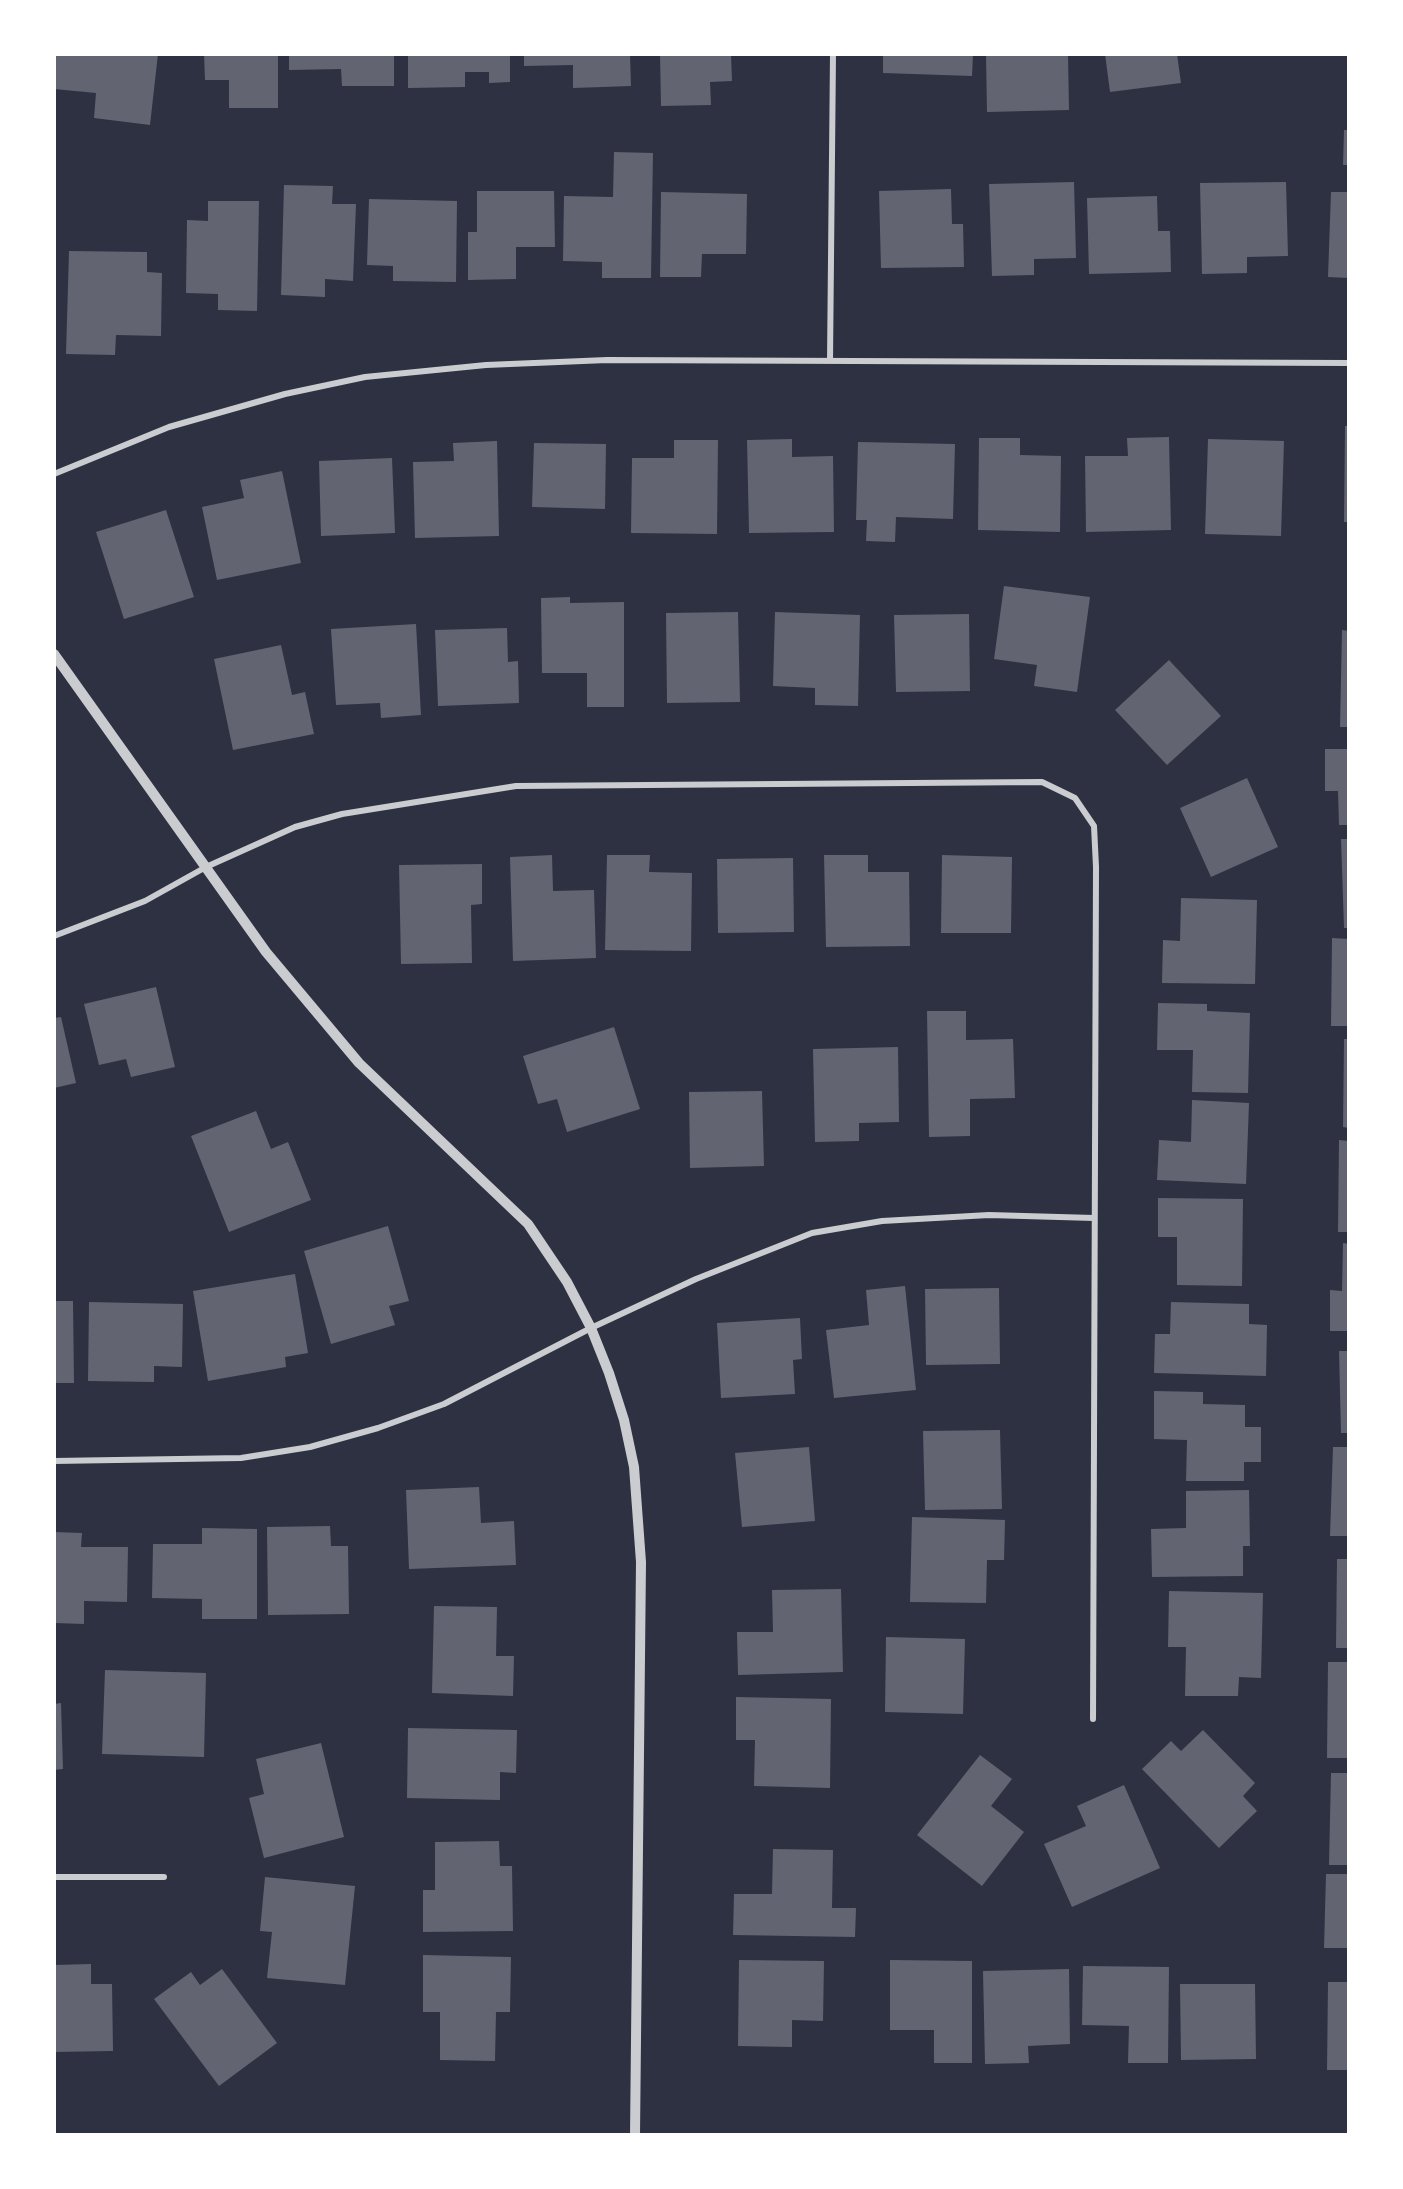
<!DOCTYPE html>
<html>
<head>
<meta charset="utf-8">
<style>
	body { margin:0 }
	#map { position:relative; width:1403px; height:2189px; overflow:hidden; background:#2d3142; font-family:Overpass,sans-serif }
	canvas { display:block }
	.frame { position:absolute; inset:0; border:56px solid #fff; pointer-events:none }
</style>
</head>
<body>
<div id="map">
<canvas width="1403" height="2189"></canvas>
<div class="frame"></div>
</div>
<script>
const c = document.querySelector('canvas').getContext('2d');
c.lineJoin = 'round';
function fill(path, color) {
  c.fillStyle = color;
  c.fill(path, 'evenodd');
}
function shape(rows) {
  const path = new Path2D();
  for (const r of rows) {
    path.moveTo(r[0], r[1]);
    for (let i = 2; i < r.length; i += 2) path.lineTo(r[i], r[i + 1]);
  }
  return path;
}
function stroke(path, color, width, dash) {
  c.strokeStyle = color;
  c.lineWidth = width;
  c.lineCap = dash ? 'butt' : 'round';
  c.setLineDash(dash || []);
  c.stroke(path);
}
const building = shape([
	[54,54,158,54,150,125,94,118,96,93,54,89],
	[204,54,278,54,278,108,229,108,229,80,205,80],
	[289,54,394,54,394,86,342,86,341,69,289,70],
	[408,54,510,54,510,82,489,83,489,72,465,72,465,87,408,88],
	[524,54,630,54,631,86,573,88,573,65,524,66],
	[660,54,731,54,732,81,710,82,711,105,661,106],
	[883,54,973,54,972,76,883,73],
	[986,54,1068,54,1069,110,987,112],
	[1105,54,1177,54,1181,83,1110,92],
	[1344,130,1349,130,1349,165,1343,165],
	[614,152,653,153,651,278,602,278,602,262,563,261,564,196,613,197],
	[1074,182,1076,258,1034,259,1034,275,992,276,989,184],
	[1286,182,1288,256,1247,257,1247,273,1202,274,1200,183],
	[284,185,333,186,332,204,356,204,353,281,325,279,325,297,281,295],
	[951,189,952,224,963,224,964,267,881,268,879,191],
	[477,191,554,191,555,247,516,247,516,279,468,280,468,232,477,232],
	[661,192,747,194,746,254,702,254,701,277,660,277],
	[1331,192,1349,192,1349,278,1328,277],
	[1157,196,1158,231,1170,231,1171,272,1089,274,1087,198],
	[369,199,457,201,456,282,393,281,393,266,367,265],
	[208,201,259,201,257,311,218,310,218,294,186,293,187,220,208,221],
	[69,251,147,252,147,272,162,273,161,336,116,335,115,355,66,354],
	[1345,426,1349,426,1349,522,1344,522],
	[1169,437,1171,530,1086,532,1085,456,1128,456,1127,438],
	[979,438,1020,438,1020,455,1061,456,1060,532,978,530],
	[792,439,792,457,833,456,834,532,749,533,747,440],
	[1208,439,1284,441,1281,536,1205,534],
	[674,440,718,440,717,534,631,533,632,458,674,458],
	[497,441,499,536,415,538,413,462,454,461,453,443],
	[858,442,955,444,953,519,896,517,895,542,866,541,867,520,856,520],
	[534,443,606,444,605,509,532,507],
	[392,458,395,533,321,536,319,461],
	[282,471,301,563,217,580,202,507,244,498,240,480],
	[166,510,194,597,124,619,96,532],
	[1004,586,1090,597,1077,692,1034,686,1037,665,994,659],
	[570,597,570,603,624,602,624,707,587,707,587,673,542,673,541,598],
	[738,612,740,702,667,703,666,613],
	[775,612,860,615,858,706,815,705,815,688,773,686],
	[969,614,970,691,896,692,894,615],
	[416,624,421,715,381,718,380,703,336,705,331,629],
	[507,628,508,662,518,661,519,703,438,706,435,630],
	[1342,630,1349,631,1349,727,1340,727],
	[281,645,292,695,305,692,314,734,233,750,214,659],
	[1169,660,1221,716,1167,765,1115,710],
	[1325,749,1349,749,1349,825,1339,825,1338,791,1325,791],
	[1247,778,1278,847,1211,877,1180,808],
	[1341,839,1349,839,1349,928,1344,928],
	[552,855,553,891,594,890,596,958,513,961,510,857],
	[607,855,650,855,649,872,692,873,691,951,605,950],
	[824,855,868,855,868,872,909,872,910,946,826,947],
	[942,855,1012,857,1011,933,941,933],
	[793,858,794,932,718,933,717,859],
	[482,864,482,904,471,905,472,963,401,964,399,865],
	[1181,898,1257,900,1255,984,1162,983,1163,940,1180,941],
	[1332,938,1349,939,1349,1026,1331,1026],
	[156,987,175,1067,131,1077,126,1059,99,1065,84,1004],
	[1158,1003,1207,1004,1207,1011,1250,1013,1248,1093,1192,1092,1193,1050,1157,1050],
	[927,1011,966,1011,966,1040,1013,1039,1015,1098,970,1099,970,1136,929,1137],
	[61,1017,76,1083,54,1088,54,1018],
	[614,1027,640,1109,567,1132,557,1099,538,1104,523,1056],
	[1344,1039,1349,1039,1349,1128,1343,1127],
	[898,1047,899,1122,859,1123,859,1141,815,1142,813,1049],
	[762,1091,764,1166,690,1168,689,1092],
	[1192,1100,1249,1103,1246,1184,1157,1180,1159,1140,1191,1142],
	[256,1111,271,1149,288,1142,311,1200,229,1232,191,1136],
	[1339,1140,1349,1141,1349,1232,1338,1232],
	[1158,1198,1243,1199,1242,1286,1177,1285,1177,1237,1158,1237],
	[388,1226,409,1301,389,1306,395,1325,331,1344,304,1251],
	[1343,1243,1349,1244,1349,1331,1330,1331,1330,1290,1342,1291],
	[295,1274,308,1353,285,1357,286,1367,208,1381,193,1291],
	[905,1286,916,1390,834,1398,826,1330,869,1325,866,1290],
	[999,1288,1000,1364,926,1365,925,1289],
	[54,1301,73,1301,74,1383,54,1383],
	[89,1302,183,1304,182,1367,154,1366,154,1382,88,1381],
	[1171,1302,1249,1304,1249,1324,1267,1325,1266,1376,1154,1373,1155,1334,1170,1334],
	[800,1318,802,1359,793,1360,795,1394,721,1398,717,1323],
	[1339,1351,1349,1351,1349,1433,1341,1433],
	[1154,1391,1203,1392,1203,1404,1245,1405,1245,1427,1261,1427,1261,1462,1244,1462,1244,1481,1186,1481,1187,1440,1154,1439],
	[1000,1430,1002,1509,925,1510,923,1431],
	[809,1447,815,1521,742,1527,735,1453],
	[1333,1447,1349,1447,1349,1536,1330,1536],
	[479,1487,481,1523,514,1521,516,1565,409,1569,406,1490],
	[1249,1490,1250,1546,1243,1546,1243,1576,1152,1577,1151,1529,1186,1528,1186,1491],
	[912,1517,1005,1520,1004,1560,987,1560,986,1603,910,1602],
	[330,1526,331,1546,348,1546,349,1614,268,1615,267,1527],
	[202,1528,257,1529,257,1619,202,1619,202,1599,152,1598,153,1544,202,1544],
	[54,1532,82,1533,81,1547,128,1547,127,1602,84,1601,84,1624,54,1623],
	[1337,1559,1349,1559,1349,1648,1336,1648],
	[841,1589,843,1672,738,1675,737,1632,773,1632,772,1590],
	[1169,1591,1263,1593,1261,1678,1239,1677,1238,1696,1185,1696,1186,1647,1168,1647],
	[434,1606,497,1607,496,1656,514,1656,513,1696,432,1693],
	[886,1637,965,1639,963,1714,885,1712],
	[1328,1662,1349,1662,1349,1758,1327,1758],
	[105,1670,206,1673,204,1757,102,1754],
	[736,1697,831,1699,830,1788,754,1786,755,1740,736,1740],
	[61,1703,63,1769,54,1770,54,1704],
	[408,1728,517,1730,516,1773,500,1772,500,1800,407,1798],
	[1203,1730,1255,1783,1243,1796,1257,1811,1219,1848,1142,1769,1171,1741,1181,1751],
	[321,1743,344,1837,264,1858,249,1798,264,1794,256,1759],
	[980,1755,1012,1779,991,1806,1024,1832,982,1886,917,1835],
	[1331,1773,1349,1773,1349,1865,1329,1865],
	[1124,1785,1160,1868,1072,1907,1044,1844,1086,1826,1077,1806],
	[499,1841,500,1866,512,1866,513,1931,423,1932,423,1890,435,1890,435,1842],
	[773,1849,833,1850,832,1908,856,1908,855,1937,733,1935,734,1894,772,1894],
	[1326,1874,1349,1874,1349,1948,1324,1948],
	[265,1877,355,1886,345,1985,267,1978,272,1932,260,1931],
	[423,1955,511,1957,510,2012,496,2012,495,2061,440,2060,440,2012,423,2012],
	[739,1960,824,1961,823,2021,792,2020,792,2047,738,2046],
	[890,1960,972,1961,972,2063,934,2063,934,2030,890,2030],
	[91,1964,91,1984,112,1984,113,2051,54,2052,54,1965],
	[1083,1966,1169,1967,1168,2063,1128,2063,1129,2026,1082,2025],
	[222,1969,277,2043,219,2086,154,1999,191,1972,200,1985],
	[1069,1969,1070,2044,1028,2046,1029,2063,985,2064,983,1971],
	[1328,1982,1349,1982,1349,2070,1327,2070],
	[1180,1984,1255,1984,1256,2059,1181,2060]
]);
const minor = shape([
	[830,361,833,54],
	[54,474,169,427,285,394,365,377,486,365,607,360,1349,363],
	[54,936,145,901,206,867,295,827,342,814,516,786,1042,782,1075,798,1094,826,1096,867,1093,1719],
	[54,1461,241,1458,310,1447,378,1428,444,1404,591,1328,696,1279,812,1233,882,1221,989,1215,1094,1218],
	[54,1877,164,1877]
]);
const tertiary = shape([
	[54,654,266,952,359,1063,528,1224,567,1282,591,1328,609,1373,624,1420,634,1467,641,1562,635,2135]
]);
fill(building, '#626471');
stroke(minor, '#caccd0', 6);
stroke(tertiary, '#caccd0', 10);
</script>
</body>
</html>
